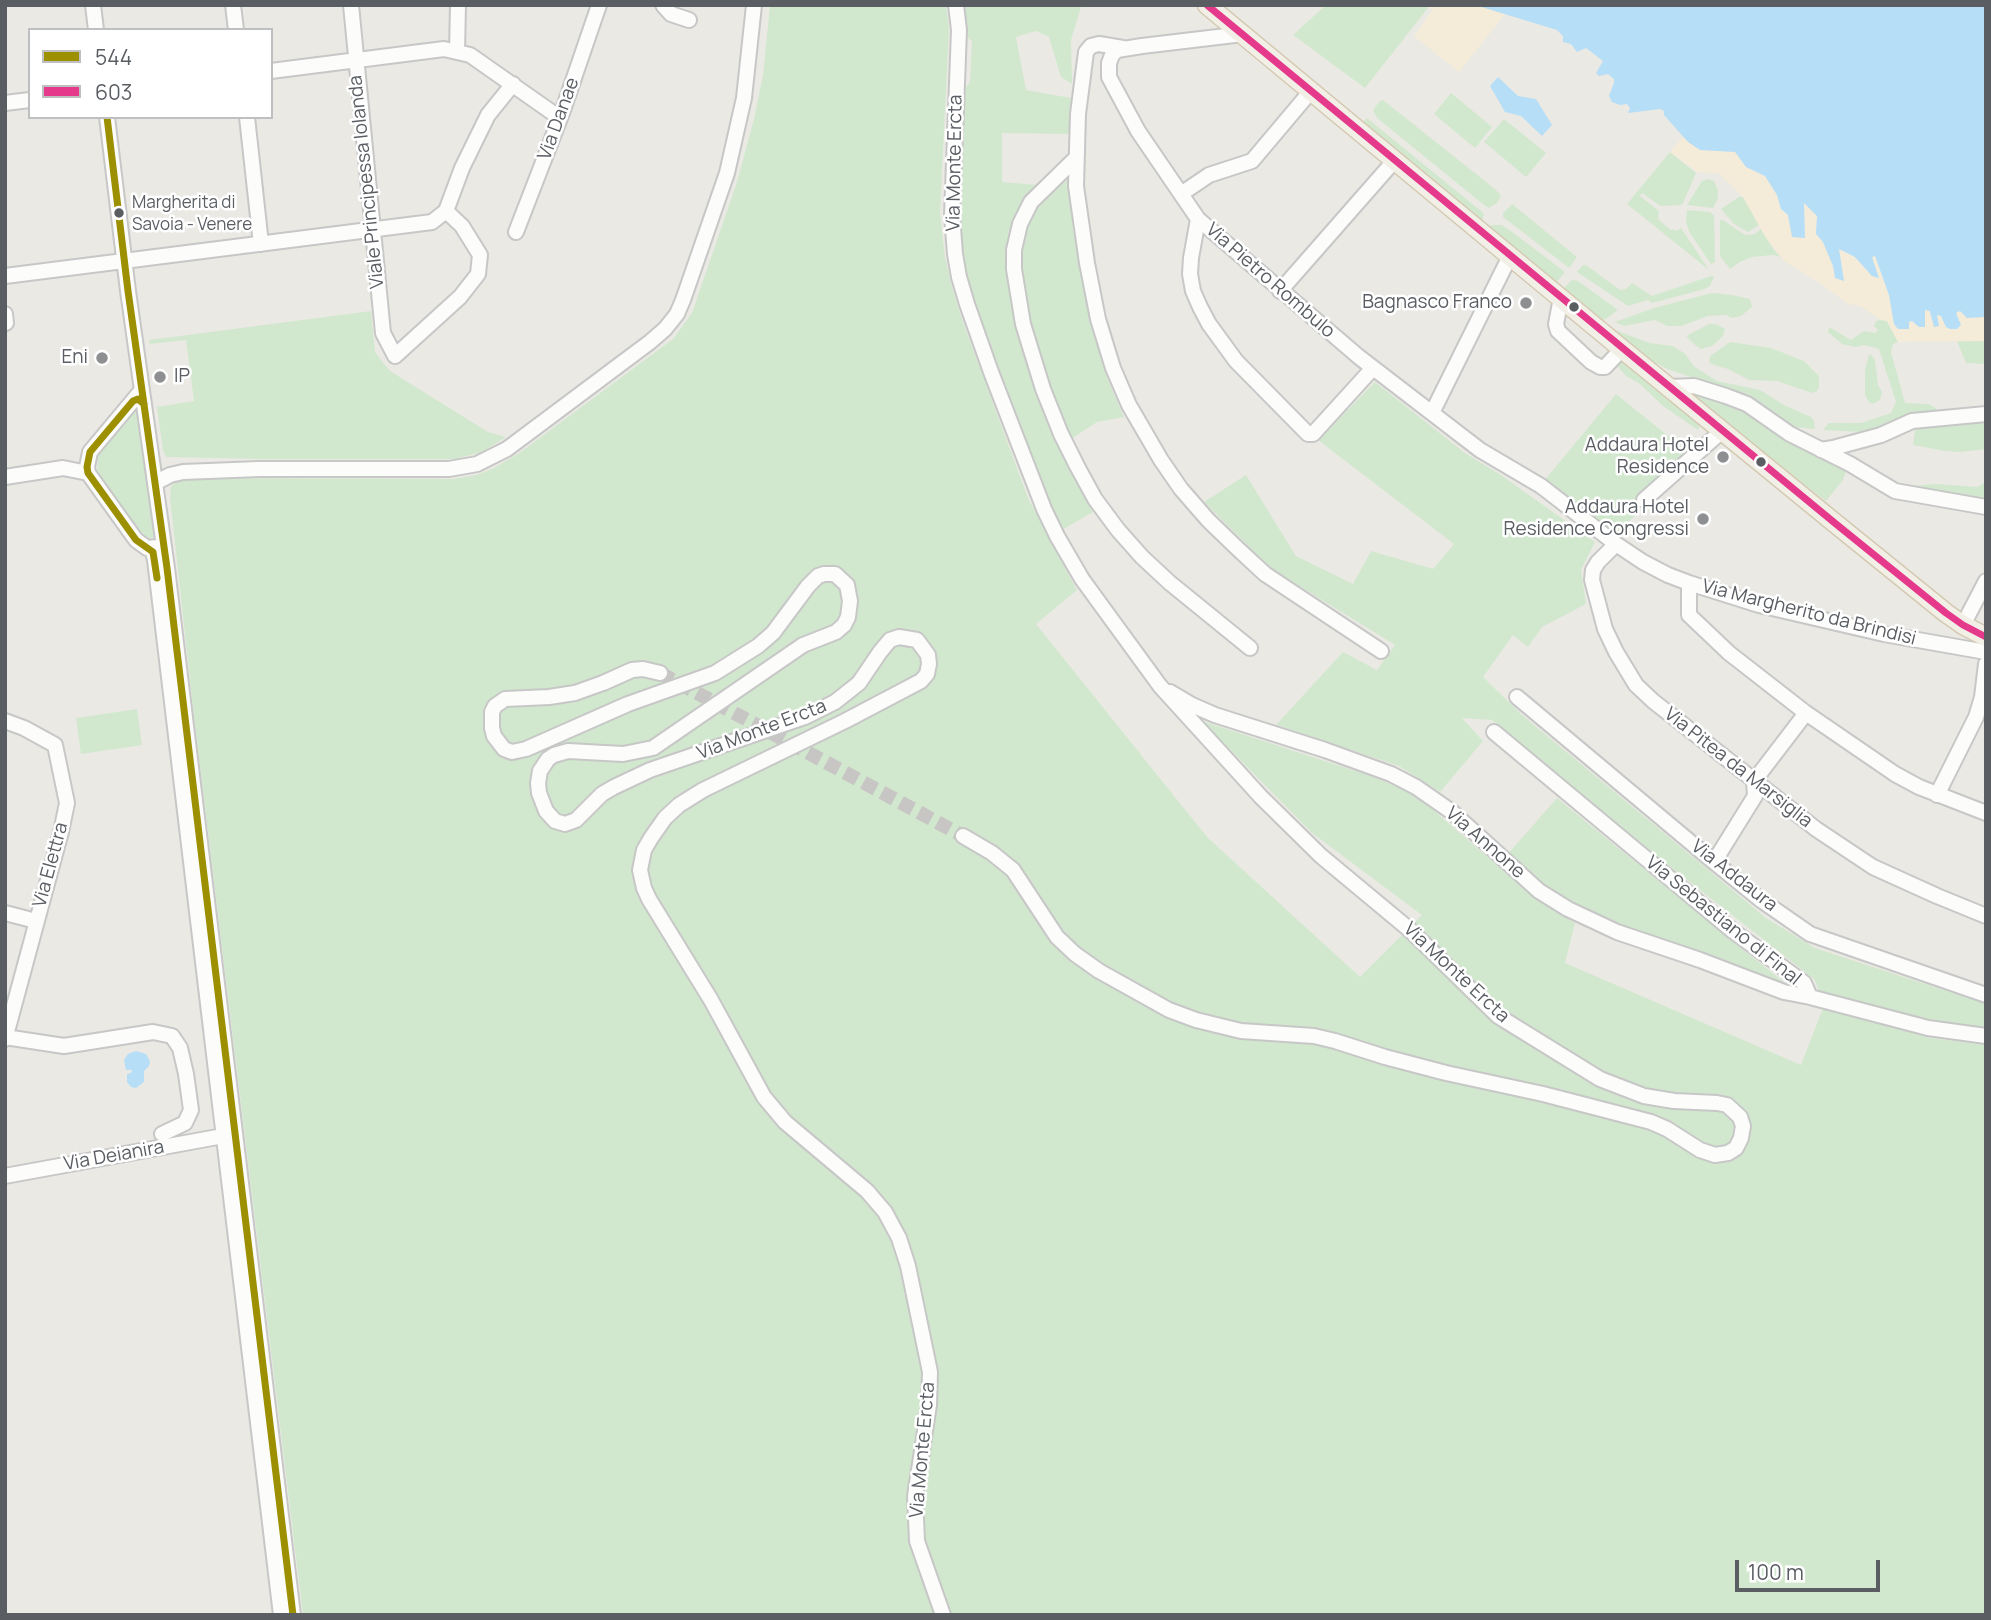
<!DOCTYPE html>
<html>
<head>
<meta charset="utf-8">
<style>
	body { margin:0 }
	#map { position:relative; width:1991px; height:1620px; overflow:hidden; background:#ebe9e4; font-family:Manrope,sans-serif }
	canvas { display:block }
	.frame { position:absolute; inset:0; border:7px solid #5a5e63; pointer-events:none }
	.legend { position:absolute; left:28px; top:28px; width:245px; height:91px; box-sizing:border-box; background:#fff; border:2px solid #bdbfc1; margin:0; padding:9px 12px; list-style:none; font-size:21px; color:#5a5e63 }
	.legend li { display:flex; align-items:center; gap:14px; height:35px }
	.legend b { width:35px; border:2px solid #bdbfc1 }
	.scale { position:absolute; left:1735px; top:1560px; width:145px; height:32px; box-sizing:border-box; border:4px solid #5a5e63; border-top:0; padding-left:9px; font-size:21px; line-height:24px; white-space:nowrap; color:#5a5e63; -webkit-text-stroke:5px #fff; paint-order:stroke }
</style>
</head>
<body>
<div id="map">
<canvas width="1991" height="1620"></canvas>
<div class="frame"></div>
<ul class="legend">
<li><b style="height:9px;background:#9c8f00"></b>544</li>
<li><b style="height:9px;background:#e5398b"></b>603</li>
</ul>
<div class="scale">100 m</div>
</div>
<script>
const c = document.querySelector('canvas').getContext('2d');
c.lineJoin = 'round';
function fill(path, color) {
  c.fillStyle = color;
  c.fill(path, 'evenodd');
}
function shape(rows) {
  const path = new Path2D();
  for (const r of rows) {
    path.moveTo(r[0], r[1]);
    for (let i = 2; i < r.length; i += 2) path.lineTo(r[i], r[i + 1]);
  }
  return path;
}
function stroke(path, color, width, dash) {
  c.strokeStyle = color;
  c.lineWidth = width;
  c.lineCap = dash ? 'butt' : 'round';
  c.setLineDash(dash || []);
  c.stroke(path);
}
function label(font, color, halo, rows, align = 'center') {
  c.font = font + ' Manrope,sans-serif';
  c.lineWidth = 5;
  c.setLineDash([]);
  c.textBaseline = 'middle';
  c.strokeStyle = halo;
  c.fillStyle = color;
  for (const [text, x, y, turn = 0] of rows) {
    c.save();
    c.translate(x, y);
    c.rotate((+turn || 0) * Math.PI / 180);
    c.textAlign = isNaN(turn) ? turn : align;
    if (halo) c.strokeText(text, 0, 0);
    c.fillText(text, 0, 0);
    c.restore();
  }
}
const green = shape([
	[770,5,946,5,949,29,940,213,945,257,952,287,963,322,1028,498,1077,590,1036,624,1207,837,1360,977,1422,915,1312,833,1202,721,1374,777,1416,795,1535,898,1575,923,1565,963,1801,1065,1823,1008,1931,1038,1986,1045,1986,1615,303,1615,193,708,170,497,171,486,178,480,188,478,453,479,476,475,492,469,518,454,673,339,692,313,737,182,754,119,763,75],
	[962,5,1084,5,1081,7,1071,40,1072,84,1061,77,1049,37,1036,31,1016,37,1026,90,1071,98,1069,134,1002,133,1002,182,1038,185,1025,201,1014,222,1018,325,1032,382,1064,459,1093,512,1060,531,1003,388,963,268,960,237,960,154,963,91,970,82,972,42,964,33],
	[1326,5,1426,5,1428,8,1365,88,1293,35],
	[1451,93,1492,127,1475,148,1434,114],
	[1383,100,1495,189,1501,196,1497,203,1489,208,1484,205,1377,118,1373,110,1380,101],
	[1367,118,1481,211,1484,214,1482,221,1363,122],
	[1504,119,1546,153,1526,177,1484,142],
	[1670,152,1696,173,1683,203,1681,205,1660,206,1642,193,1640,196,1659,211,1658,219,1671,230,1673,229,1677,231,1681,228,1709,270,1627,204],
	[1069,179,1073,230,1090,316,1104,370,1124,417,1097,422,1071,439,1046,382,1028,321,1019,274,1019,250,1025,224,1035,205,1052,190],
	[1708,179,1714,181,1718,191,1718,198,1713,208,1687,205,1702,181],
	[1739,197,1743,197,1759,225,1748,232,1734,224,1721,209],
	[1512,204,1577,257,1570,267,1568,267,1503,217,1503,213],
	[1687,210,1709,212,1714,215,1715,262,1711,264,1690,233,1686,223],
	[1720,220,1723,220,1745,235,1755,234,1761,229,1774,250,1781,257,1773,255,1752,257,1740,262,1730,269,1720,256],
	[1492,225,1501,225,1511,231,1565,272,1556,283,1489,227],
	[1583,265,1586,265,1620,290,1626,289,1632,283,1652,296,1711,276,1714,277,1710,286,1705,289,1652,303,1648,300,1628,306,1577,272],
	[1572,280,1578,281,1618,310,1606,319,1601,320,1563,289],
	[1712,293,1732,295,1750,299,1752,307,1741,316,1732,318,1726,315,1708,316,1681,326,1667,326,1655,320,1624,326,1615,322,1654,308],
	[371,311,375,352,390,371,488,432,506,437,482,452,455,459,263,459,166,457,163,450,157,407,194,401,186,340,150,344,149,340],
	[1881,320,1887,321,1898,342,1893,344,1891,352,1905,403,1929,404,1938,410,1937,415,1862,432,1823,430,1829,423,1861,423,1891,413,1896,402,1879,349,1864,345,1855,347,1842,344,1828,332,1829,327,1851,340,1864,331,1875,333,1878,330,1874,326,1876,321],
	[1709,324,1716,324,1725,329,1723,336,1712,346,1701,349,1695,345,1686,336],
	[1612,329,1650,343,1672,346,1684,353,1695,367,1717,381,1760,390,1784,405,1811,417,1814,421,1815,429,1794,427,1747,396,1667,369,1647,358,1611,330],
	[1957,341,1986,341,1986,364,1966,363],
	[1730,342,1771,348,1804,361,1819,376,1819,387,1817,391,1812,393,1777,381,1749,380,1728,369,1711,364,1709,361,1710,356],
	[1869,355,1871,355,1875,360,1878,385,1882,392,1880,400,1873,404,1869,402,1865,395,1865,369],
	[1617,359,1624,359,1701,422,1698,430,1663,406,1640,384,1626,376,1617,366],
	[1375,382,1465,453,1501,475,1595,542,1581,570,1586,604,1542,627,1528,647,1513,635,1483,677,1522,715,1766,918,1815,948,1986,1004,1986,1028,1935,1022,1819,991,1814,979,1659,858,1492,720,1462,718,1483,741,1440,792,1399,766,1276,725,1343,652,1377,670,1395,645,1270,568,1204,502,1246,475,1296,556,1353,584,1371,551,1433,569,1454,544,1318,440],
	[1699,393,1739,406,1815,456,1843,468,1846,472,1843,480,1826,501,1691,399,1693,394],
	[1616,394,1688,452,1632,505,1637,514,1616,533,1543,482],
	[136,408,138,413,154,535,154,537,149,539,141,532,104,481,97,469,98,457,101,449,134,409],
	[1986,420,1986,449,1961,452,1945,451,1913,445,1915,431,1912,428],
	[1986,482,1986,500,1910,486,1937,484,1977,487],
	[137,709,142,745,81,754,76,718],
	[1557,798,1732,941,1789,986,1622,927,1547,888,1506,856]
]);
const sand = shape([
	[1426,5,1475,5,1505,14,1459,72,1414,36,1432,11,1430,7,1428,8],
	[1683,137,1700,150,1735,151,1746,167,1765,176,1777,195,1781,209,1788,215,1803,202,1810,208,1817,216,1816,234,1823,242,1833,266,1835,278,1839,249,1855,257,1872,276,1878,278,1872,257,1875,256,1889,295,1894,324,1912,321,1917,326,1924,310,1929,310,1931,320,1936,319,1936,314,1941,316,1946,327,1959,319,1955,313,1961,311,1968,318,1984,317,1986,313,1986,341,1898,342,1887,321,1881,320,1860,306,1848,304,1820,283,1784,261,1766,238,1743,197,1718,173,1697,172,1670,152]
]);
const water = shape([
	[1475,5,1986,5,1986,313,1984,317,1967,318,1960,311,1956,313,1961,325,1957,329,1950,329,1946,327,1941,316,1937,315,1939,326,1934,327,1930,311,1925,310,1925,327,1919,327,1912,321,1909,322,1909,329,1898,329,1894,324,1889,295,1875,256,1872,257,1879,278,1872,276,1855,257,1839,249,1844,281,1835,278,1833,266,1823,242,1816,234,1817,216,1804,203,1805,238,1792,237,1788,215,1781,209,1777,195,1765,176,1746,167,1735,152,1700,150,1688,142,1664,115,1664,111,1660,109,1628,113,1630,108,1627,104,1620,105,1612,102,1609,96,1614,83,1614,79,1608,74,1599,76,1596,73,1603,61,1586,48,1577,52,1571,44,1563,42,1563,36,1557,30],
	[1498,77,1518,96,1536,99,1552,125,1542,136,1521,116,1505,112,1490,86],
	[136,1051,146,1054,150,1061,149,1066,144,1071,144,1082,136,1088,131,1087,127,1082,127,1074,131,1073,132,1070,126,1070,124,1060,128,1054]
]);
const minorTunnel = shape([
	[660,673,963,836]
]);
const minor = shape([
	[93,5,96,30],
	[233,5,236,30],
	[351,5,383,333,395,356,460,297,478,274,480,255,462,226,446,211],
	[663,5,671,14,689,20],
	[956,5,959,30,952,215,955,254,959,277,967,304,991,372,1044,509,1057,536,1082,579,1160,686,1261,797,1321,856,1410,930,1498,1016,1600,1079,1644,1096,1674,1101,1717,1103,1727,1105,1740,1117,1743,1126,1741,1138,1736,1148,1728,1153,1715,1155,1700,1150,1667,1129,1651,1122,1543,1094,1446,1073,1385,1057,1335,1041,1314,1036,1241,1031,1196,1020,1169,1010,1099,971,1075,954,1057,937,1013,870,992,853,963,836],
	[1243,34,1142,46,1117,50,1112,55,1109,63,1109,77,1138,131,1198,219,1359,357,1480,450,1541,486,1616,544,1643,562,1668,575,1689,583,1759,605,1884,634,1986,652],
	[1123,48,1099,44,1091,46,1086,52,1078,114,1076,186,1087,263,1098,319,1113,368,1129,405,1161,460,1181,489,1208,520,1238,549,1265,574,1381,651],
	[457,52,458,5],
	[271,71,444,49,470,55,560,118],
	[5,103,30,100],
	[107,117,128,291,167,568,293,1615],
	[247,117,261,244],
	[1076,158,1031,202,1020,224,1014,250,1014,269,1023,324,1043,389,1061,434,1077,466,1095,499,1118,530,1142,557,1170,583,1250,648],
	[1181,194,1209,175,1252,161,1311,91],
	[446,211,462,168,488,115,513,84],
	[1198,219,1191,258,1190,274,1193,291,1200,307,1209,324,1236,361,1308,434,1313,434,1373,368],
	[516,232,562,113,599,5],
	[5,276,432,222,446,211],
	[1280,291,1395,160],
	[1561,298,1556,324,1558,331,1591,362,1600,367,1605,367,1622,349],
	[5,314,6,323],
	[1669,387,1694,386,1726,396,1747,404,1790,434,1850,464,1895,491,1986,507],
	[141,391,90,452,87,467,88,473,136,540,147,548,157,547],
	[1432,413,1510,256],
	[1821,450,1833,448,1881,435,1912,421,1986,414],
	[5,477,63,468,88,473],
	[155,483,170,475,183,472,259,469,449,469,477,464,507,449,650,342,665,329,677,314,683,300,727,173,744,98,754,5],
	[1644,500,1722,431],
	[1616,544,1598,562,1593,570,1592,580,1605,629,1616,652,1636,685,1653,701,1816,829,1873,867,1937,896,1986,916],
	[150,549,153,552,155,560,281,1615],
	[1689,583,1689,615,1729,653,1806,713,1895,774,1919,787,1986,813],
	[1963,625,1986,581],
	[660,673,643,669,632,670,603,683,575,693,549,697,505,699,495,706,492,712,492,728,494,736,504,749,512,752,526,749,628,704,715,673,758,646,773,633,808,586,818,576,824,574,835,574,847,585,850,601,848,617,844,625,836,632,803,645,653,748,623,754,568,751,554,755,548,759,540,771,538,783,539,793,546,811,555,821,565,824,576,820,602,794,614,787,650,770,805,717,835,702,859,683,880,652,890,640,899,637,917,640,928,655,929,664,927,674,921,681,845,721,703,790,679,805,665,818,651,838,644,850,640,870,644,888,649,899,711,1000,764,1097,785,1122,867,1191,885,1212,899,1238,908,1266,930,1372,929,1405,915,1496,917,1541,943,1615],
	[1170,692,1192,705,1215,715,1325,750,1391,774,1416,787,1452,812,1539,891,1568,909,1617,932,1700,960,1784,992,1810,997,1928,1028,1986,1036],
	[1517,697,1714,862,1761,900,1810,934,1986,995],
	[5,721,24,728,55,745,67,803,61,832,5,1039],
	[1494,732,1733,931,1804,983,1810,997],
	[1937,795,1976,717,1982,697,1986,664],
	[1714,862,1755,796,1754,781,1806,713],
	[5,913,36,921],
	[5,1037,64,1046,153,1032,172,1036,180,1048,186,1074,191,1110,185,1123,162,1134],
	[5,1176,223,1136]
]);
const major = shape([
	[1207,5,1622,349,1836,524,1946,613,1963,625,1986,637]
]);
const bus1 = shape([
	[107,117,128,291,167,568,293,1615],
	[144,404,138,399,133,401,90,452,87,467,88,473,136,540,153,552,157,578]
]);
const bus2 = shape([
	[1207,5,1836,524,1946,613,1963,625,1986,637]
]);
const markers = [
	[119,213,6,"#5a5e63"],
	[1526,303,7,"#8d8f90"],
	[1574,307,6,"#5a5e63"],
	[102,358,7,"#8d8f90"],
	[160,377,7,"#8d8f90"],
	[1723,457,7,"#8d8f90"],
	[1761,462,6,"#5a5e63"],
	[1703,519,7,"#8d8f90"]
];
const busNames = [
	["Margherita di",132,203],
	["Savoia - Venere",132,225]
];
const streetNames = [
	["Via Danae",559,119,-70],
	["Via Monte Ercta",955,163,-89],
	["Viale Principessa Iolanda",367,182,-96],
	["Via Pietro Rombulo",1270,281,41],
	["Via Margherito da Brindisi",1809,613,14],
	["Via Monte Ercta",762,730,-21],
	["Via Pitea da Marsiglia",1738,768,38],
	["Via Annone",1485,843,41],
	["Via Elettra",51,865,-75],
	["Via Addaura",1734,876,38],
	["Via Sebastiano di Final",1723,921,39],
	["Via Monte Ercta",1456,973,43],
	["Via Deianira",114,1156,-10],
	["Via Monte Ercta",923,1450,-85]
];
const poiNames = [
	["Bagnasco Franco",1512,303],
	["Eni",88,358],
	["IP",174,377,"left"],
	["Addaura Hotel",1709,446],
	["Residence",1709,468],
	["Addaura Hotel",1689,508],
	["Residence Congressi",1689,530]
];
fill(green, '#d2e8ce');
fill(sand, '#f4ecd8');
fill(water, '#b6def7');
stroke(minorTunnel, '#c7c6c4', 14, [14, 7]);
stroke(minor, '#c7c7c7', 18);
stroke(major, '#d4c9b1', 21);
stroke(minor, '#fcfcfb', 14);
stroke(major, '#f2efe7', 18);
stroke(bus1, '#9c8f00', 7);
stroke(bus2, '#e5398b', 7);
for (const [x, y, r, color] of markers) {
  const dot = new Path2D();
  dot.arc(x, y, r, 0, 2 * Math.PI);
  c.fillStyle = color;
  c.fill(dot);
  stroke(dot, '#fff', 2.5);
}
label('17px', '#5a5e63', '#fff', busNames, 'left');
label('19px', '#5a5e63', '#fff', streetNames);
label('19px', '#5a5e63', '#fff', poiNames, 'right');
</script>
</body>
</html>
